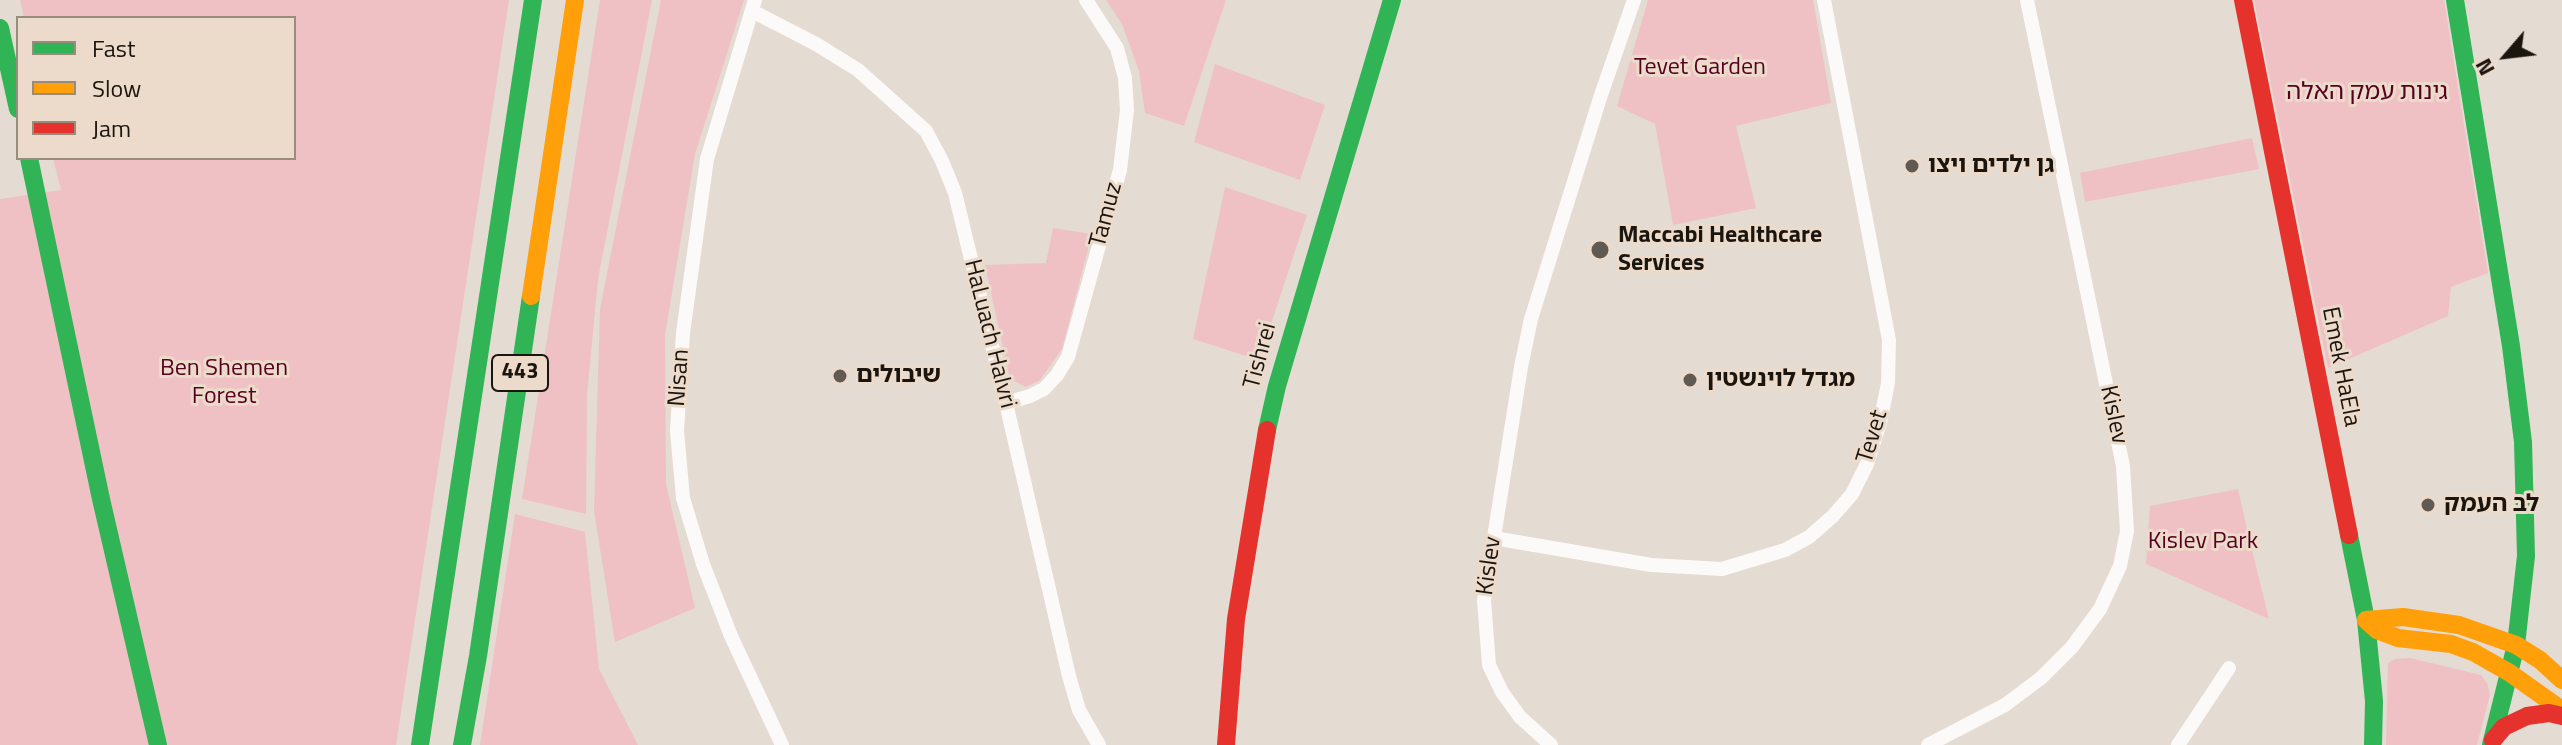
<!DOCTYPE html>
<html>
<head>
<meta charset="utf-8">
<style>
	body { margin:0 }
	#map { position:relative; width:2562px; height:745px; overflow:hidden; background:#e4dbd2; font-family:"Titillium Web",sans-serif }
	canvas { display:block }
	.legend { position:absolute; left:16px; top:16px; width:280px; height:144px; box-sizing:border-box; background:#ecdbca; border:2px solid #988c7f; margin:0; padding:10px 14px; list-style:none; font-size:24px; color:#1b150f }
	.legend li { display:flex; align-items:center; gap:16px; height:40px }
	.legend b { width:40px; border:2px solid #988c7f }
	.north { position:absolute; left:2466px; top:16px; width:80px; height:80px; -webkit-text-stroke:6px #ecdbca; paint-order:stroke; rotate:242deg; font-size:22px; font-weight:700; line-height:32px; text-align:center; color:#1b150f }
	.north::after { content:''; display:block; margin:auto; width:28px; height:36px; background:#1b150f; clip-path:polygon(50% 0,100% 100%,50% 72%,0 100%) }
</style>
</head>
<body>
<div id="map">
<canvas width="2562" height="745"></canvas>
<ul class="legend">
<li><b style="height:10px;background:#30b455"></b>Fast</li>
<li><b style="height:10px;background:#ff9f0a"></b>Slow</li>
<li><b style="height:10px;background:#e5322d"></b>Jam</li>
</ul>
<div class="north">N</div>
</div>
<script>
const c = document.querySelector('canvas').getContext('2d');
c.lineJoin = 'round';
function fill(path, color) {
  c.fillStyle = color;
  c.fill(path, 'evenodd');
}
function shape(rows) {
  const path = new Path2D();
  for (const r of rows) {
    path.moveTo(r[0], r[1]);
    for (let i = 2; i < r.length; i += 2) path.lineTo(r[i], r[i + 1]);
  }
  return path;
}
function stroke(path, color, width, dash) {
  c.strokeStyle = color;
  c.lineWidth = width;
  c.lineCap = dash ? 'butt' : 'round';
  c.setLineDash(dash || []);
  c.stroke(path);
}
function label(font, color, halo, rows, align = 'center') {
  c.font = font + ' "Titillium Web","Noto Sans Hebrew",sans-serif';
  c.lineWidth = 6;
  c.setLineDash([]);
  c.textBaseline = 'middle';
  c.strokeStyle = halo;
  c.fillStyle = color;
  for (const [text, x, y, turn = 0] of rows) {
    c.save();
    c.translate(x, y);
    c.rotate((+turn || 0) * Math.PI / 180);
    c.textAlign = isNaN(turn) ? turn : align;
    if (halo) c.strokeText(text, 0, 0);
    c.fillText(text, 0, 0);
    c.restore();
  }
}
const green = shape([
	[20,0,509,0,396,745,0,745,0,199,61,190,53,158,294,158,294,18,24,18],
	[600,0,652,0,598,279,587,395,586,514,522,499],
	[661,0,744,0,695,154,665,335,666,484,695,608,615,642,594,511,600,309],
	[1106,0,1226,0,1184,126,1145,113,1139,71,1122,24],
	[1648,0,1813,0,1831,103,1736,126,1756,208,1673,225,1655,124,1617,106],
	[2254,0,2444,0,2488,273,2451,287,2448,316,2328,368],
	[1215,64,1325,105,1300,180,1194,142],
	[2252,138,2259,169,2085,202,2080,173],
	[1225,187,1307,215,1259,360,1193,339],
	[1053,228,1092,234,1062,349,1040,380,1026,387,1010,379,985,265,1046,263],
	[2238,489,2250,542,2269,619,2146,564,2150,506],
	[515,514,585,532,599,669,638,745,480,745],
	[2410,658,2481,675,2487,683,2490,694,2477,745,2386,745,2388,663,2395,659]
]);
const street = shape([
	[755,0,707,159,683,333,677,431,683,498,703,564,731,636,782,745],
	[752,11,816,44,858,70,926,131,942,161,955,193,1006,403,1069,676,1079,710,1099,745],
	[1006,403,1030,396,1044,389,1057,375,1068,357,1120,170,1127,110,1125,78,1117,48,1086,0],
	[1494,538,1651,565,1722,569,1785,550,1809,537,1833,516,1852,494,1867,464,1880,423,1888,383,1889,340,1824,0],
	[1551,745,1520,717,1502,692,1489,665,1484,600,1521,367,1531,319,1601,95,1634,0],
	[1928,745,2005,705,2041,678,2072,647,2100,609,2120,566,2127,531,2123,466,2027,0],
	[2178,745,2229,668]
]);
const fast = shape([
	[2455,0,2511,346,2523,442,2526,556,2516,645,2491,745],
	[0,28,18,109],
	[29,158,101,499,158,745],
	[1267,430,1277,386,1392,0],
	[2349,535,2366,620,2374,701,2373,745],
	[420,745,533,0],
	[462,745,478,656,531,296]
]);
const slow = shape([
	[531,296,575,0],
	[2366,620,2377,630,2398,638,2451,644,2473,652,2510,673,2562,710],
	[2366,620,2403,617,2459,625,2516,645,2540,660,2562,680]
]);
const jam = shape([
	[2243,0,2349,535],
	[2493,740,2504,727,2527,716,2549,713,2562,716],
	[1226,745,1236,619,1267,430]
]);
const markers = [
	[1912,166,8,"#615a53"],
	[1600,250,10,"#615a53"],
	[840,376,8,"#615a53"],
	[1690,380,8,"#615a53"],
	[2428,505,8,"#615a53"]
];
const shields = [
	[520,373,56]
];
const shieldNames = [
	["443",520,373]
];
const parkNames = [
	["Tevet Garden",1700,68],
	["גינות עמק האלה",2367,93],
	["Ben Shemen",224,369],
	["Forest",224,397],
	["Kislev Park",2203,542]
];
const poiNames = [
	["גן ילדים ויצו",1928,166],
	["Maccabi Healthcare",1618,236],
	["Services",1618,264],
	["שיבולים",856,376],
	["מגדל לוינשטין",1706,380],
	["לב העמק",2444,505]
];
const streetNames = [
	["Tamuz",1107,215,-75],
	["HaLuach HaIvri",989,334,76],
	["Tishrei",1261,356,-75],
	["Emek HaEla",2340,367,79],
	["Nisan",680,378,-86],
	["Kislev",2113,415,78],
	["Tevet",1873,437,-73],
	["Kislev",1490,566,-82]
];
fill(green, '#efc1c4');
stroke(street, '#fbfaf8', 14);
stroke(fast, '#30b455', 18);
stroke(slow, '#ff9f0a', 18);
stroke(jam, '#e5322d', 18);
for (const [x, y, r, color] of markers) {
  const dot = new Path2D();
  dot.arc(x, y, r, 0, 2 * Math.PI);
  c.fillStyle = color;
  c.fill(dot);
  stroke(dot, '#ecdbca', 3);
}
for (const [x, y, w] of shields) {
  const box = new Path2D();
  box.roundRect(x - w / 2, y - 18, w, 36, 6);
  c.fillStyle = '#ecdbca';
  c.fill(box);
  stroke(box, '#1b150f', 2);
}
label('bold 22px', '#1b150f', null, shieldNames);
label('24px', '#580021', '#ecdbca', parkNames);
label('bold 24px', '#1b150f', '#ecdbca', poiNames, 'left');
label('24px', '#1b150f', '#ecdbca', streetNames);
</script>
</body>
</html>
